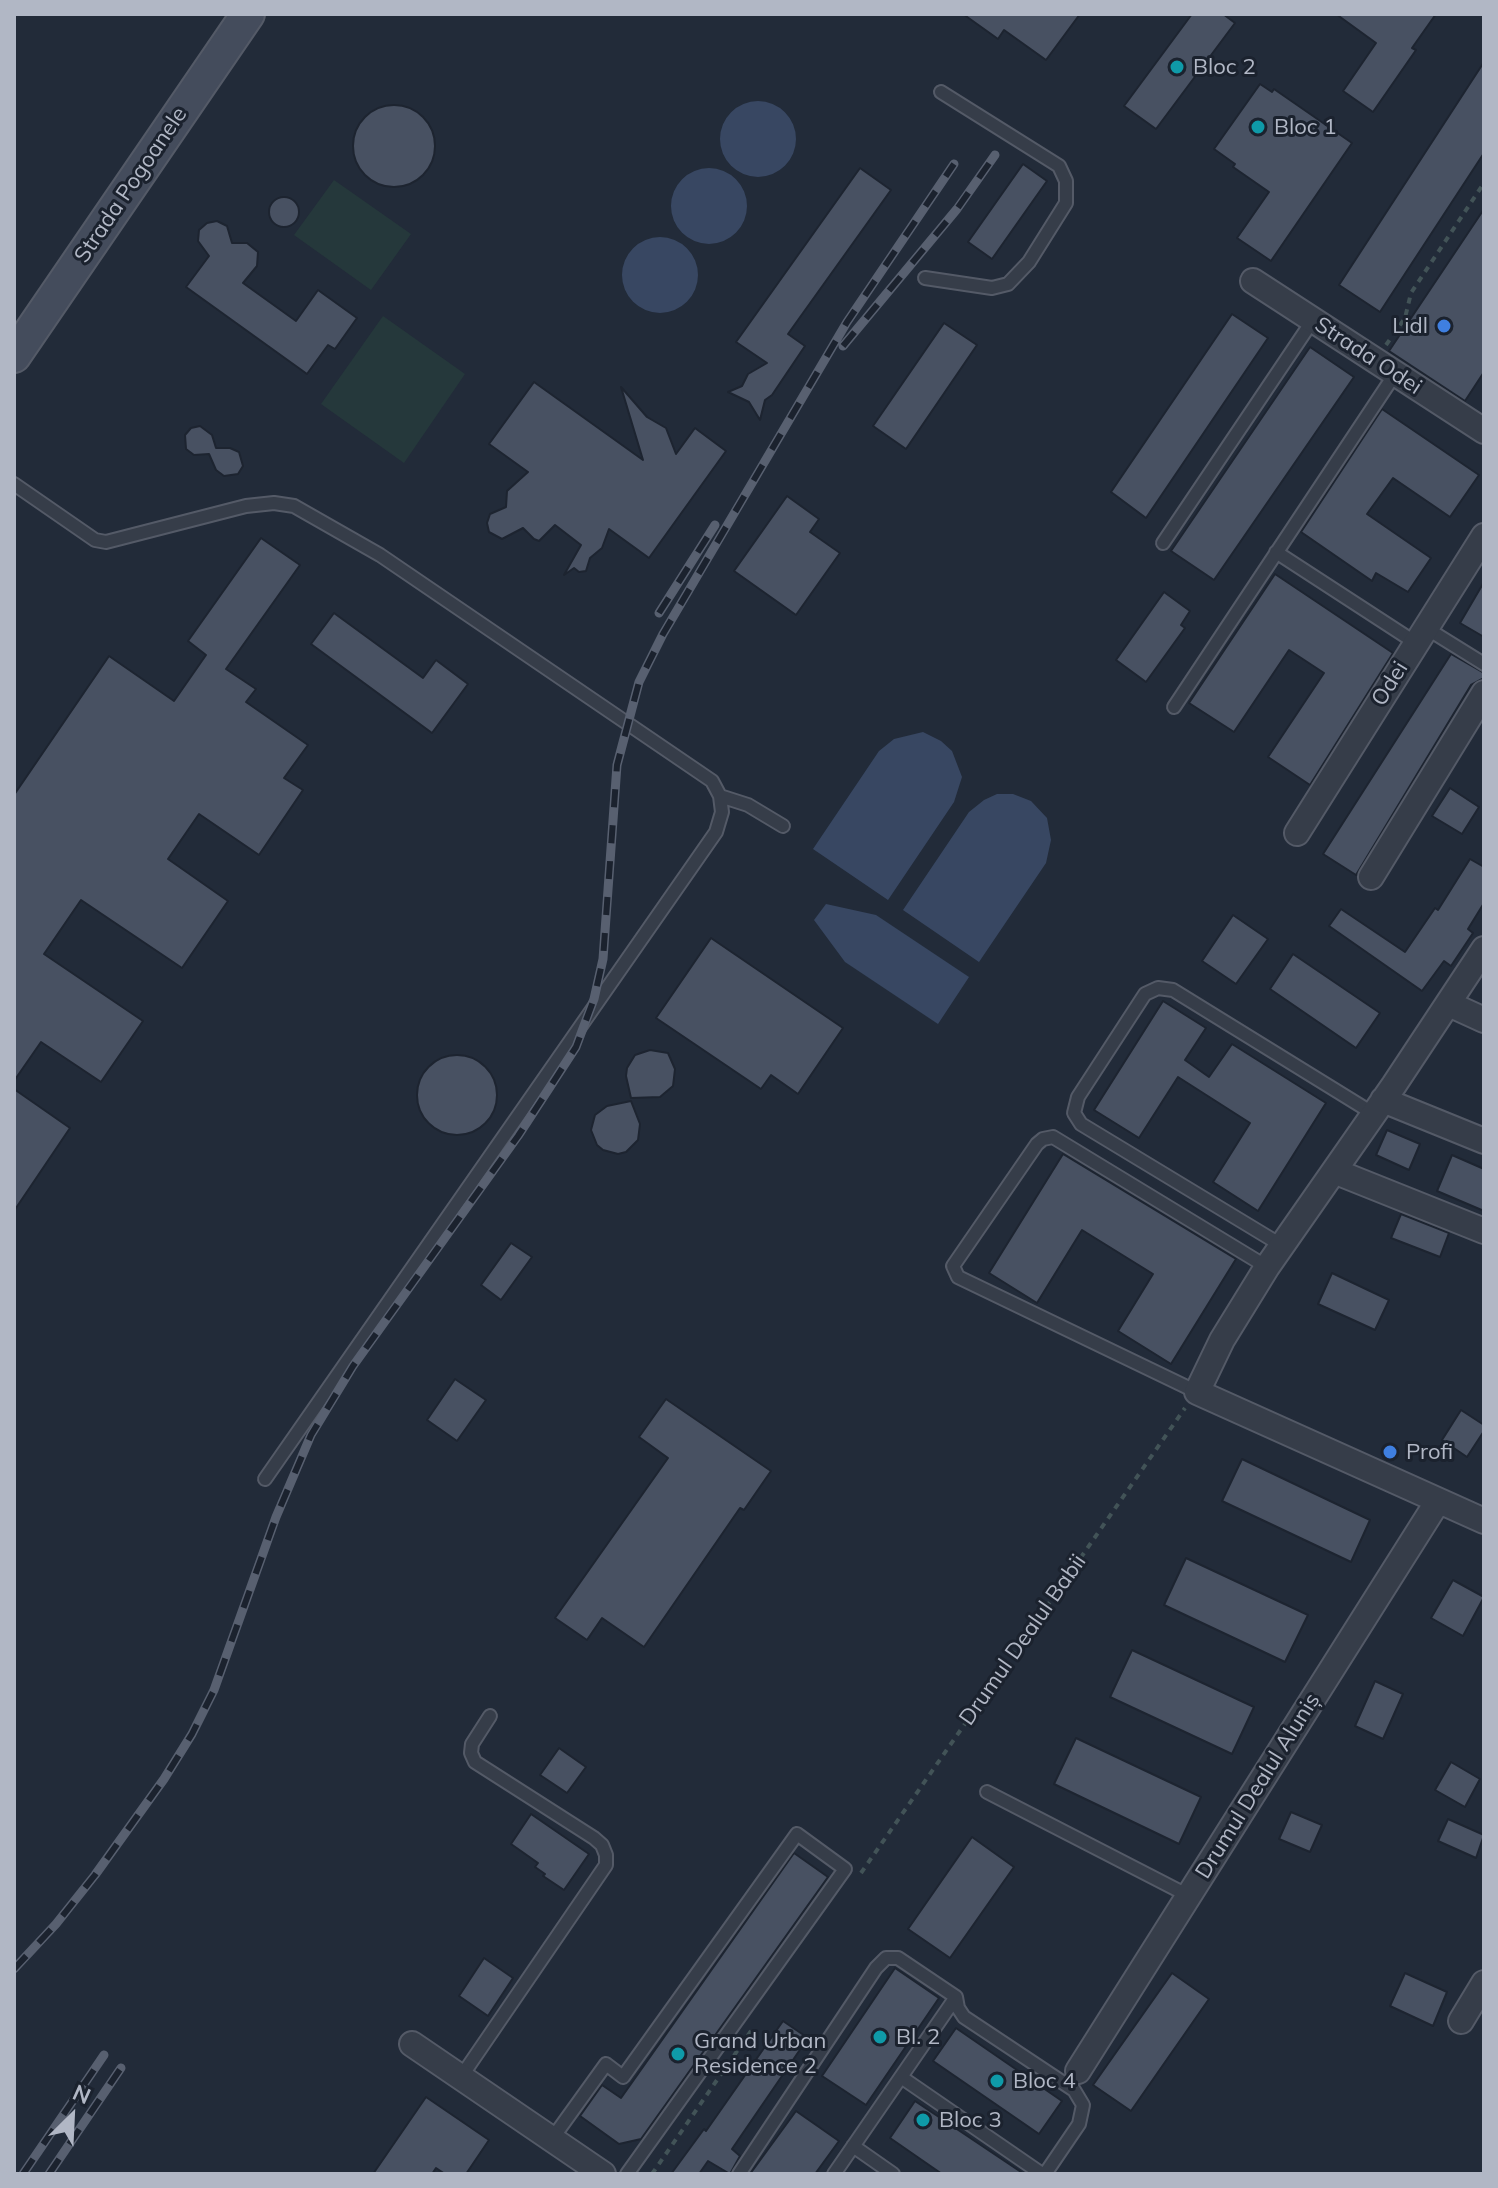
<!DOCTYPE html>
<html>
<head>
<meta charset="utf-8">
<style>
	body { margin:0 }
	#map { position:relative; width:1498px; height:2188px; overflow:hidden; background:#222b39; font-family:Mulish,sans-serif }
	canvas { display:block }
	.frame { position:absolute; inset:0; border:16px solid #b1b7c5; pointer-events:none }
	.north { position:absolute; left:32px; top:2076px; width:80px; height:80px; -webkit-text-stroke:6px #1b222e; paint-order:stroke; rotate:24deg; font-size:22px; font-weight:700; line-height:32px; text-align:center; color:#b1b7c5 }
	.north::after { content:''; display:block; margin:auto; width:28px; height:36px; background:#b1b7c5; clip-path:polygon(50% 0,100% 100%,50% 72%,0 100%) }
</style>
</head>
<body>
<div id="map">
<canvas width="1498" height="2188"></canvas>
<div class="frame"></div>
<div class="north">N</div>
</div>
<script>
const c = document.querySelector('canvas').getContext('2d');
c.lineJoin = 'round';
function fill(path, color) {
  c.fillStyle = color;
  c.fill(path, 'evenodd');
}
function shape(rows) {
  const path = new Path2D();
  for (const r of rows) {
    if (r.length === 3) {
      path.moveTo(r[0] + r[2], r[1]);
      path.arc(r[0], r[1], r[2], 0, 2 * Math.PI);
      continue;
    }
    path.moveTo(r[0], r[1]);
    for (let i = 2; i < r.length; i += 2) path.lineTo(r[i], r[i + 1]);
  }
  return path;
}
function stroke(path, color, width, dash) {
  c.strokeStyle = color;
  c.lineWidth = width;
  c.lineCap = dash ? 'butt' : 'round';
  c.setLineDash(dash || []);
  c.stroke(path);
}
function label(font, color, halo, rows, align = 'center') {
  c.font = font + ' Mulish,sans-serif';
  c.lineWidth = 6;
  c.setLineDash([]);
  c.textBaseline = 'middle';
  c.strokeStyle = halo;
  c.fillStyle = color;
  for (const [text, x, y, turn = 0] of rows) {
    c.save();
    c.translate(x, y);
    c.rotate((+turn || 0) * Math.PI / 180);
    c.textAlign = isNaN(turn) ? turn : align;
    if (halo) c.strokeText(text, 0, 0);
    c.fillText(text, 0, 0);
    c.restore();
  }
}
const green = shape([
	[334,180,411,234,371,290,294,235],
	[383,316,465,374,404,463,321,404]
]);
const water = shape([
	[758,139,38],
	[709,206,38],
	[660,275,38],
	[923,732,941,741,952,751,962,777,954,802,888,900,813,849,879,751,894,739],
	[997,794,1013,794,1031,801,1047,818,1051,840,1046,863,979,962,903,910,969,812,984,800],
	[826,904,876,915,969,977,938,1024,845,962,814,920]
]);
const building = shape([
	[963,14,1080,14,1046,60,1004,30,998,39,963,14],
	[1192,14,1223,14,1235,23,1156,129,1124,106,1192,14],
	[1336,14,1436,14,1412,48,1416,50,1373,112,1343,91,1376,43,1336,14],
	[1484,62,1484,153,1380,312,1339,285,1484,62],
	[1260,84,1272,92,1274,89,1352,143,1271,261,1237,238,1269,192,1233,167,1235,164,1214,149,1260,84],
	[394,146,41],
	[1023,164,1047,181,992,259,968,242,1023,164],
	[860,168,891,190,788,334,805,346,772,395,765,400,760,420,749,402,728,392,742,386,748,374,767,363,736,342,860,168],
	[284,212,15],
	[1484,209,1484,372,1465,401,1389,351,1484,209],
	[217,221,227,226,232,243,247,243,258,252,257,266,243,283,296,321,318,290,357,318,335,349,328,345,307,374,186,287,209,256,198,241,199,230,207,223,217,221],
	[1232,314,1268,338,1146,518,1111,492,1232,314],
	[944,323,977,345,906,449,873,426,944,323],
	[1310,347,1354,377,1214,580,1171,551,1310,347],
	[534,382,643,460,621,387,647,417,666,428,676,454,695,428,726,451,649,558,609,529,602,548,590,558,586,571,579,572,574,568,564,575,581,545,555,525,539,541,534,539,523,528,502,539,489,532,487,523,490,514,506,507,507,491,528,472,489,444,534,382],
	[1382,409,1479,475,1450,517,1393,478,1367,514,1431,558,1408,592,1376,573,1372,581,1301,532,1382,409],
	[200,426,212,435,216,448,230,448,239,452,243,466,238,474,224,476,216,470,209,454,194,455,186,449,185,435,191,428,200,426],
	[787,496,819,519,810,532,840,553,796,615,734,571,787,496],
	[261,538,300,565,226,669,256,689,246,702,308,745,284,778,303,790,259,855,199,814,168,859,228,901,182,968,81,900,44,954,143,1021,101,1082,41,1042,14,1081,14,795,109,656,174,701,206,655,188,641,261,538],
	[1275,574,1393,653,1310,785,1268,757,1324,673,1289,650,1234,732,1189,703,1275,574],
	[1484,582,1484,637,1460,623,1484,582],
	[1164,592,1190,611,1181,625,1185,628,1146,682,1116,660,1164,592],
	[334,613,423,678,436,660,468,684,432,733,311,644,334,613],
	[1451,654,1484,673,1484,678,1471,685,1356,875,1323,854,1451,654],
	[1450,788,1479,807,1462,834,1432,816,1450,788],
	[1470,859,1484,867,1484,903,1468,929,1473,933,1451,966,1444,961,1422,991,1329,926,1341,909,1405,952,1435,908,1438,910,1470,859],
	[1233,915,1268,939,1236,984,1202,961,1233,915],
	[711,938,843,1028,798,1094,771,1075,761,1089,656,1018,711,938],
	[1293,954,1380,1013,1356,1048,1270,989,1293,954],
	[1163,1001,1206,1028,1185,1060,1209,1077,1232,1044,1326,1103,1258,1211,1213,1182,1250,1123,1178,1077,1139,1138,1094,1110,1163,1001],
	[650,1050,668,1053,675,1069,673,1086,660,1097,631,1098,626,1076,627,1068,635,1055,650,1050],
	[457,1095,40],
	[14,1089,70,1128,14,1211,14,1089],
	[631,1101,640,1124,638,1140,626,1152,618,1154,603,1150,597,1145,591,1130,595,1115,607,1106,631,1101],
	[1387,1130,1420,1144,1409,1170,1376,1155,1387,1130],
	[1063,1154,1236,1259,1171,1364,1118,1331,1153,1274,1082,1230,1037,1303,989,1273,1063,1154],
	[1452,1155,1484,1169,1484,1211,1437,1191,1452,1155],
	[1401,1214,1449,1233,1440,1257,1391,1238,1401,1214],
	[511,1243,532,1257,501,1300,481,1285,511,1243],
	[1332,1273,1389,1300,1375,1330,1318,1304,1332,1273],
	[455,1379,486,1400,457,1441,427,1420,455,1379],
	[666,1399,771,1471,744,1510,740,1508,644,1647,602,1618,587,1640,555,1618,668,1458,639,1437,666,1399],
	[1461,1410,1484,1425,1484,1431,1467,1457,1442,1440,1461,1410],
	[1242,1459,1370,1520,1351,1562,1222,1501,1242,1459],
	[1186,1558,1308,1615,1285,1662,1164,1605,1186,1558],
	[1453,1580,1484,1597,1463,1636,1431,1618,1453,1580],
	[1132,1650,1254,1707,1232,1754,1110,1697,1132,1650],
	[1375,1681,1403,1694,1383,1739,1355,1726,1375,1681],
	[1076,1738,1201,1797,1179,1844,1054,1784,1076,1738],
	[559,1748,586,1767,567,1793,540,1775,559,1748],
	[1451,1762,1480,1779,1465,1807,1435,1790,1451,1762],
	[1291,1812,1322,1825,1310,1852,1279,1839,1291,1812],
	[531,1814,589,1854,564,1890,543,1876,545,1874,535,1867,538,1863,511,1844,531,1814],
	[1448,1819,1484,1835,1476,1858,1438,1841,1448,1819],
	[972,1837,1014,1867,950,1958,908,1929,972,1837],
	[794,1853,828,1877,641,2139,619,2144,580,2116,602,2085,621,2098,794,1853],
	[484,1958,513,1978,488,2016,459,1996,484,1958],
	[895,1968,939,1998,866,2105,822,2076,895,1968],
	[1172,1973,1209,1999,1131,2111,1093,2085,1172,1973],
	[1405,1973,1447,1992,1433,2026,1390,2006,1405,1973],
	[783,2021,808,2038,732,2149,740,2156,730,2174,708,2161,699,2174,671,2174,704,2129,706,2131,783,2021],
	[956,2028,1062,2101,1039,2134,933,2061,956,2028],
	[426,2097,489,2140,466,2174,445,2174,436,2168,432,2174,373,2174,426,2097],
	[915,2101,1024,2174,942,2174,890,2138,915,2101],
	[796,2111,839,2141,815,2174,750,2174,796,2111]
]);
const path = shape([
	[1386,345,1405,318,1411,293,1484,183],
	[861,1873,1185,1408],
	[652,2174,753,2028]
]);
const lane = shape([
	[925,278,992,288,1008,284,1029,262,1066,203,1066,181,1059,166,941,92],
	[14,484,95,540,106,542,246,506,274,503,294,506,380,555,712,781,720,796,722,812,716,832,265,1479],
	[1163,543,1313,320],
	[1276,552,1416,643],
	[1426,628,1484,664],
	[1174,707,1395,374],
	[720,796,748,805,783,826],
	[1281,1245,1081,1124,1074,1113,1078,1097,1145,994,1158,988,1173,990,1374,1114],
	[1197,1392,958,1277,953,1266,1037,1144,1043,1139,1053,1137,1267,1267],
	[987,1792,1189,1896],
	[461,2077,606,1865,606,1855,602,1845,594,1838,475,1762,471,1753,472,1744,490,1716],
	[901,2077,1042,2174],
	[552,2139,606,2064,623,2077,797,1834,845,1869,627,2174],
	[853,2146,893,2174],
	[739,2174,876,1968,886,1958,898,1958,956,1997,958,2008,964,2017,1074,2090,1083,2105,1079,2124,1045,2174],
	[834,2174,956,1997]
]);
const street = shape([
	[1253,281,1484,431],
	[1297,833,1484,536],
	[1371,877,1484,693],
	[1484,949,1394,1085,1267,1267,1222,1340,1197,1392,1484,1521],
	[1449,1004,1484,1020],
	[1383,1100,1484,1141],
	[1334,1171,1484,1231],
	[1461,2021,1484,1983],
	[412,2044,603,2174],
	[1078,2071,1438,1501]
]);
const secondary = shape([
	[14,356,248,14]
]);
const rail = shape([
	[843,346,957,209,995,155],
	[659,613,715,525],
	[14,1969,56,1924,95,1875,164,1779,192,1734,214,1690,276,1517,311,1435,353,1366,518,1136,576,1047,594,999,603,959,617,765,639,682,663,634,847,322,954,164],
	[23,2174,104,2055],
	[49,2174,121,2068]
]);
const markers = [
	[1177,67,8,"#0f9aa8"],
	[1258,127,8,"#0f9aa8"],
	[1444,326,8,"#3f7fe0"],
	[1390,1452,8,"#3f7fe0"],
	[880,2037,8,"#0f9aa8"],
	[678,2054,8,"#0f9aa8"],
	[997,2081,8,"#0f9aa8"],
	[923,2120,8,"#0f9aa8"]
];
const poiNames = [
	["Bloc 2",1193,67],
	["Bloc 1",1274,127],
	["Lidl",1428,326,"right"],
	["Profi",1406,1452],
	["Bl. 2",896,2037],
	["Grand Urban",694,2041],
	["Residence 2",694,2066],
	["Bloc 4",1013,2081],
	["Bloc 3",939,2120]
];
const streetNames = [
	["Strada Pogoanele",131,185,-56],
	["Strada Odei",1368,356,33],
	["Odei",1390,684,-58],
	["Drumul Dealul Babii",1023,1640,-55],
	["Drumul Dealul Aluniș",1258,1786,-58]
];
fill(green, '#25383b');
fill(water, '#384762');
fill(building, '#485162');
stroke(building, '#1d2430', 2);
stroke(lane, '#545a67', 16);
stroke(street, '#545a67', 28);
stroke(secondary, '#545a67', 36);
stroke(path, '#425357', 4, [6, 6]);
stroke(lane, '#363d49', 12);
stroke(street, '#363d49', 24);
stroke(secondary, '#444c5c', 32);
stroke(rail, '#586070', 9);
stroke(rail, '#1b222e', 6, [18]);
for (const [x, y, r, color] of markers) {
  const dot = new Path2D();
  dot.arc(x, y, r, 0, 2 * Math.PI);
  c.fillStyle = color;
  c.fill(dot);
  stroke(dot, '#1b222e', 3);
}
label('22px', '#b1b7c5', '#1b222e', poiNames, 'left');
label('22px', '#b1b7c5', '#1b222e', streetNames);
</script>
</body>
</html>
